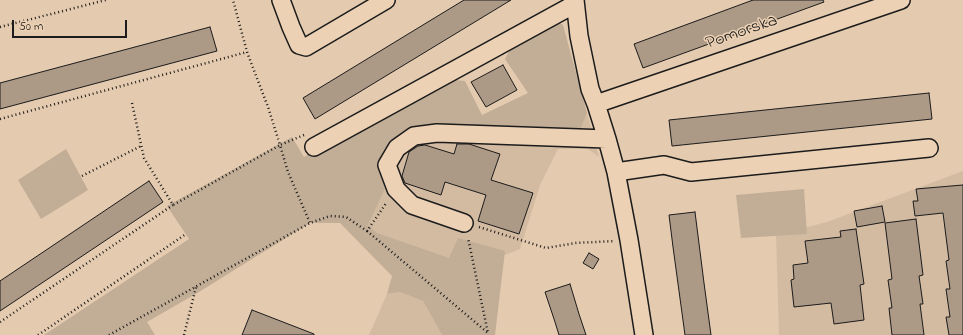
<!DOCTYPE html>
<html>
<head>
<meta charset="utf-8">
<style>
	body { margin:0 }
	#map { position:relative; width:963px; height:335px; overflow:hidden; background:#e4caae; font-family:"Indie Flower",sans-serif }
	canvas { display:block }
	.scale { position:absolute; left:12px; top:20px; width:115px; height:18px; box-sizing:border-box; border:2px solid #1c1c1c; border-top:0; padding-left:5px; font-size:12px; line-height:14px; white-space:nowrap; color:#1c1c1c; -webkit-text-stroke:3px #ecd1b4; paint-order:stroke }
</style>
</head>
<body>
<div id="map">
<canvas width="963" height="335"></canvas>
<div class="scale">50 m</div>
</div>
<script>
const c = document.querySelector('canvas').getContext('2d');
c.lineJoin = 'round';
function fill(path, color) {
  c.fillStyle = color;
  c.fill(path, 'evenodd');
}
function shape(rows) {
  const path = new Path2D();
  for (const r of rows) {
    path.moveTo(r[0], r[1]);
    for (let i = 2; i < r.length; i += 2) path.lineTo(r[i], r[i + 1]);
  }
  return path;
}
function stroke(path, color, width, dash) {
  c.strokeStyle = color;
  c.lineWidth = width;
  c.lineCap = dash ? 'butt' : 'round';
  c.setLineDash(dash || []);
  c.stroke(path);
}
function label(font, color, halo, rows, align = 'center') {
  c.font = font + ' "Indie Flower",sans-serif';
  c.lineWidth = 3;
  c.setLineDash([]);
  c.textBaseline = 'middle';
  c.strokeStyle = halo;
  c.fillStyle = color;
  for (const [text, x, y, turn = 0] of rows) {
    c.save();
    c.translate(x, y);
    c.rotate((+turn || 0) * Math.PI / 180);
    c.textAlign = isNaN(turn) ? turn : align;
    if (halo) c.strokeText(text, 0, 0);
    c.fillText(text, 0, 0);
    c.restore();
  }
}
const built = shape([
	[587,113,599,157,588,149,558,149,540,185,520,249,500,257,451,264,377,233,367,225,385,189,379,166,385,151,404,132,414,127,581,128],
	[963,171,963,335,779,335,776,235,827,222],
	[400,292,423,301,442,335,369,335,387,294]
]);
const green = shape([
	[550,18,563,25,587,113,581,128,414,127,404,132,385,151,379,166,385,189,368,225,377,233,449,258,458,238,505,251,495,335,442,335,423,301,400,292,387,294,392,276,340,223,310,223,199,292,147,322,155,335,44,335,189,239,167,206,292,137,304,157,438,78,465,81,482,115,528,93,505,59,517,37],
	[66,149,88,190,41,219,18,180],
	[804,189,807,234,741,238,736,195]
]);
const building = shape([
	[464,0,511,0,315,119,303,98,464,0],
	[753,0,823,0,824,2,643,68,634,44,753,0],
	[210,27,217,51,0,109,0,83,210,27],
	[503,65,517,90,486,107,471,82,503,65],
	[929,93,932,119,672,146,669,120,929,93],
	[457,144,469,144,500,154,491,180,533,193,519,234,478,221,486,195,445,182,441,195,405,183,402,176,409,152,418,146,425,145,454,154,457,144],
	[149,181,163,202,0,311,0,281,149,181],
	[963,185,963,335,949,335,946,317,950,317,946,289,950,289,946,261,949,260,943,213,915,216,913,201,918,201,916,189,963,185],
	[882,206,885,222,857,227,854,211,882,206],
	[695,212,704,283,711,335,685,335,673,247,669,215,695,212],
	[916,219,923,275,919,276,923,304,920,304,924,335,892,335,889,308,892,308,888,280,892,279,885,223,916,219],
	[856,229,864,284,860,285,864,320,834,324,831,303,794,307,791,280,794,279,793,265,808,263,805,241,841,237,840,231,856,229],
	[589,253,599,259,593,269,583,263,589,253],
	[570,284,579,314,586,335,559,335,555,322,545,292,570,284],
	[252,310,314,334,314,335,242,335,252,310]
]);
const path = shape([
	[0,27,106,0],
	[132,103,144,158,173,205,280,145,268,107,247,52,233,0],
	[0,119,247,52],
	[304,135,280,145,288,172,310,223],
	[82,176,141,146],
	[479,227,546,248,576,243,615,241],
	[367,231,488,333,468,238],
	[0,322,173,205],
	[38,335,186,234],
	[109,335,310,223,330,216,346,217,367,231,387,202],
	[184,335,196,287]
]);
const minor = shape([
	[281,0,291,27,299,45,306,47,386,0],
	[575,0,579,36,590,89,596,104,607,139,616,172,629,240,644,335],
	[596,104,901,0],
	[314,147,575,4],
	[616,172,664,165,691,172,929,148],
	[464,223,412,205,396,189,387,165,397,148,414,136,437,133,607,139]
]);
const streetNames = [
	["Pomorska",742,33,-19]
];
fill(built, '#d3bba2');
fill(green, '#c2ad96');
fill(building, '#ac9986');
stroke(building, '#1c1c1c', 1);
stroke(minor, '#1c1c1c', 20);
stroke(path, '#1c1c1c', 2.5, [1, 3]);
stroke(minor, '#ecd1b4', 17);
label('18px', '#1c1c1c', '#ecd1b4', streetNames);
</script>
</body>
</html>
